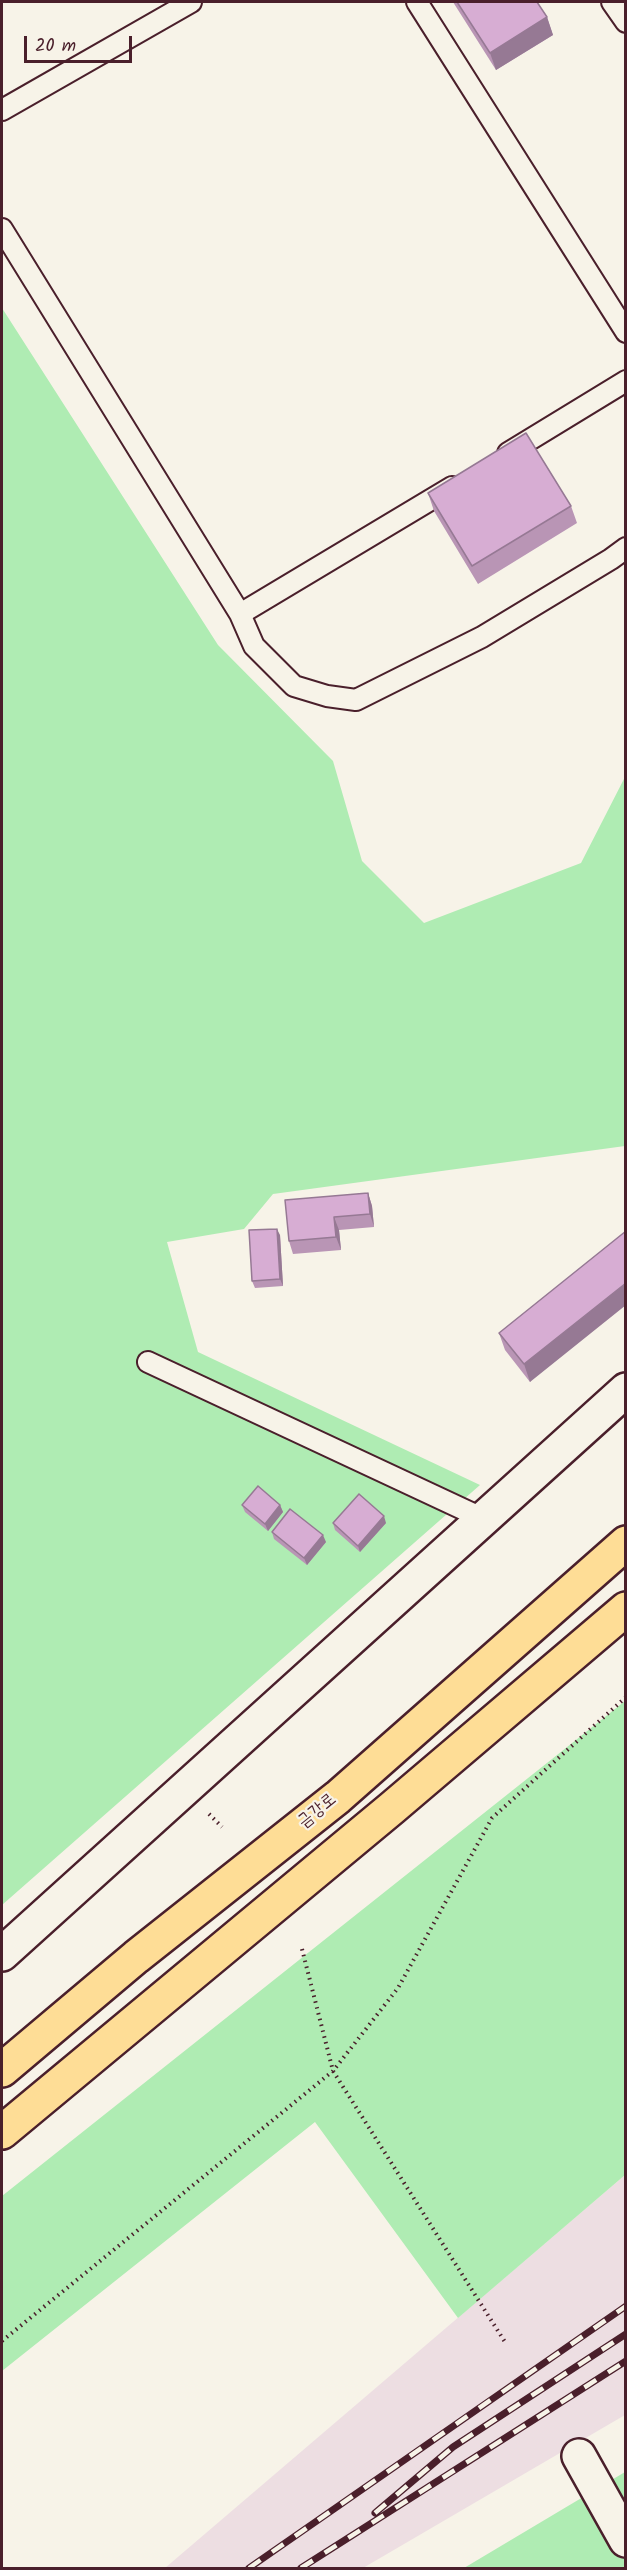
<!DOCTYPE html>
<html>
<head>
<meta charset="utf-8">
<style>
	body { margin:0 }
	#map { position:relative; width:627px; height:2570px; overflow:hidden; background:#f7f3e8; font-family:Kalam,sans-serif }
	canvas { display:block }
	.frame { position:absolute; inset:0; border:3px solid #4a1f2b; pointer-events:none }
	.scale { position:absolute; left:24px; top:36px; width:108px; height:27px; box-sizing:border-box; border:3px solid #4a1f2b; border-top:0; padding-left:8px; font-size:18px; line-height:21px; white-space:nowrap; color:#4a1f2b; -webkit-text-stroke:4px #f7f3e8; paint-order:stroke }
</style>
</head>
<body>
<div id="map">
<canvas width="627" height="2570"></canvas>
<div class="frame"></div>
<div class="scale">20 m</div>
</div>
<script>
const c = document.querySelector('canvas').getContext('2d');
c.lineJoin = 'round';
function fill(path, color) {
  c.fillStyle = color;
  c.fill(path, 'evenodd');
}
function shape(rows) {
  const path = new Path2D();
  for (const r of rows) {
    path.moveTo(r[0], r[1]);
    for (let i = 2; i < r.length; i += 2) path.lineTo(r[i], r[i + 1]);
  }
  return path;
}
function stroke(path, color, width, dash) {
  c.strokeStyle = color;
  c.lineWidth = width;
  c.lineCap = dash ? 'butt' : 'round';
  c.setLineDash(dash || []);
  c.stroke(path);
}
function label(font, color, halo, rows, align = 'center') {
  c.font = font + ' Kalam,"Poor Story",sans-serif';
  c.lineWidth = 4.5;
  c.setLineDash([]);
  c.textBaseline = 'middle';
  c.strokeStyle = halo;
  c.fillStyle = color;
  for (const [text, x, y, turn = 0] of rows) {
    c.save();
    c.translate(x, y);
    c.rotate((+turn || 0) * Math.PI / 180);
    c.textAlign = isNaN(turn) ? turn : align;
    if (halo) c.strokeText(text, 0, 0);
    c.fillText(text, 0, 0);
    c.restore();
  }
}
const built = shape([
	[625,2175,625,2415,363,2568,165,2568]
]);
const green = shape([
	[2,308,218,645,333,761,362,861,424,923,581,863,626,775,625,1146,273,1194,244,1229,167,1242,198,1352,480,1485,2,1905],
	[625,1701,625,2175,458,2318,315,2122,2,2371,2,2196],
	[625,2472,625,2568,464,2568]
]);
const path = shape([
	[209,1814,222,1827],
	[302,1949,333,2071,505,2342],
	[2,2341,333,2071,398,1988,492,1818,626,1697]
]);
const service = shape([
	[417,2,626,332],
	[612,2,626,22],
	[2,110,191,2],
	[2,229,240,614,254,646,294,686,327,696,356,700,482,637,611,559,626,548],
	[508,453,626,381],
	[240,614,452,487],
	[148,1362,484,1519]
]);
const minor = shape([
	[579,2456,626,2540]
]);
const tertiary = shape([
	[2,1954,626,1390]
]);
const trunk = shape([
	[2,2070,136,1957,338,1797,626,1543],
	[2,2132,392,1808,626,1609]
]);
const rail = shape([
	[375,2513,453,2447,626,2334],
	[249,2568,626,2306],
	[301,2568,626,2361]
]);
const wall = shape([
	[453,2,537,2,547,17,553,35,496,70],
	[428,493,571,506,577,523,478,584,434,511],
	[368,1193,372,1206,374,1227,339,1230,341,1250,293,1254,289,1241],
	[626,1231,530,1382,505,1350,499,1333],
	[280,1235,283,1286,255,1288,252,1281],
	[242,1505,280,1505,283,1512,268,1531,245,1512],
	[333,1523,386,1523,360,1552,335,1530],
	[272,1532,326,1542,307,1565,274,1539]
]);
const shadedWall = shape([
	[547,17,553,35,496,70,490,53],
	[368,1193,372,1206,374,1227,370,1214],
	[334,1217,339,1230,341,1250,336,1237],
	[277,1229,280,1235,283,1286,280,1279],
	[626,1283,626,1305,530,1382,524,1364],
	[280,1505,283,1512,268,1531,265,1524],
	[384,1516,386,1523,360,1552,358,1546],
	[323,1535,326,1542,307,1565,304,1558]
]);
const building = shape([
	[457,2,537,2,547,17,490,53,457,2],
	[526,433,571,506,472,566,428,493,526,433],
	[368,1193,370,1214,334,1217,336,1237,289,1241,285,1200,368,1193],
	[277,1229,280,1279,252,1281,249,1230,277,1229],
	[626,1231,626,1283,524,1364,499,1333,626,1231],
	[258,1486,280,1505,265,1524,242,1505,258,1486],
	[359,1494,384,1516,358,1546,333,1523,359,1494],
	[290,1509,323,1535,304,1558,272,1532,290,1509]
]);
const streetNames = [
	["금강로",318,1812,-39]
];
fill(built, '#eddee2');
fill(green, '#afecb3');
stroke(service, '#4a1f2b', 24);
stroke(minor, '#4a1f2b', 38);
stroke(tertiary, '#4a1f2b', 38);
stroke(trunk, '#4a1f2b', 38);
stroke(path, '#4a1f2b', 4, [1.5, 4.5]);
stroke(service, '#f7f3e8', 20);
stroke(minor, '#f7f3e8', 33);
stroke(tertiary, '#f7f3e8', 33);
stroke(trunk, '#fedd96', 33);
stroke(rail, '#4a1f2b', 7);
stroke(rail, '#f7f3e8', 4.5, [14]);
fill(wall, '#b995b5');
fill(shadedWall, '#967994');
fill(building, '#d7add3');
stroke(building, '#967994', 1.5);
label('18px', '#4a1f2b', '#f7f3e8', streetNames);
</script>
</body>
</html>
